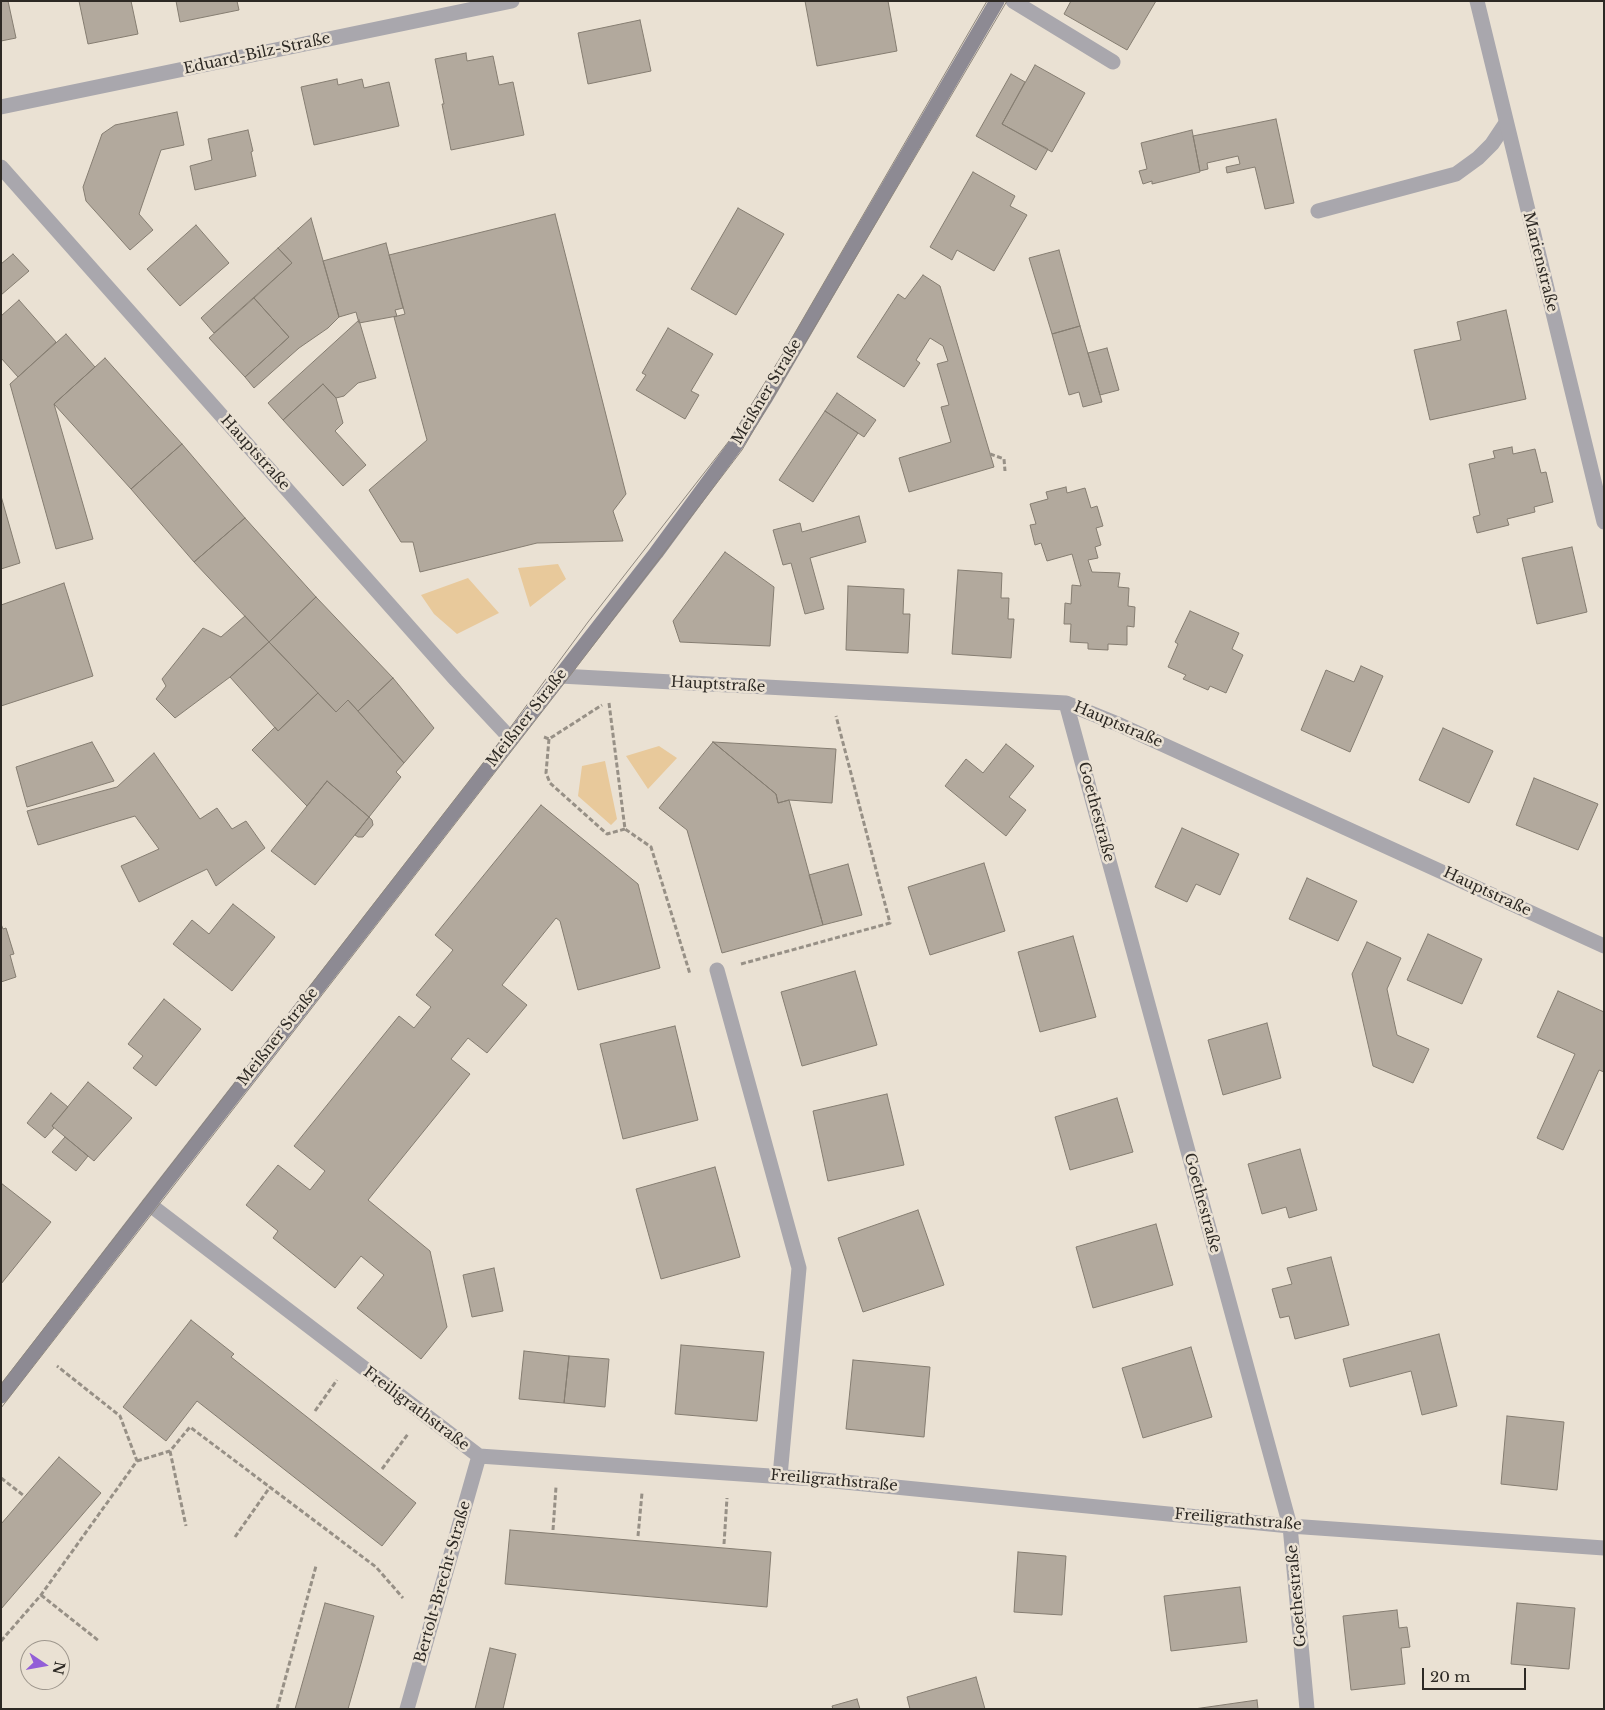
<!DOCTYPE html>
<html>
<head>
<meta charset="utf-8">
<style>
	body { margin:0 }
	#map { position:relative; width:1605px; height:1710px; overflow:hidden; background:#eae1d3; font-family:"Libre Baskerville",serif }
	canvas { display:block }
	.frame { position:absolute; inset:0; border:2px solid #2d2924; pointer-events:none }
	.north { position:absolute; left:20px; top:1640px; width:50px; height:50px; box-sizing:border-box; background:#eae1d3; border:1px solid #9e978d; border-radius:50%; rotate:102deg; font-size:14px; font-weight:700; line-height:20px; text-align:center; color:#2d2924 }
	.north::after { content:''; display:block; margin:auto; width:18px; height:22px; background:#925ed7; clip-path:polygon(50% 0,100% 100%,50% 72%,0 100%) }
	.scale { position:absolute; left:1422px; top:1668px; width:104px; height:22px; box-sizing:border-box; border:2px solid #2d2924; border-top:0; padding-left:6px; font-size:15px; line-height:18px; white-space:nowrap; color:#2d2924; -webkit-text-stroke:4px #eae1d3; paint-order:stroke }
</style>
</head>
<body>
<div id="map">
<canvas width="1605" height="1710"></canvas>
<div class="frame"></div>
<div class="north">N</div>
<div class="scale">20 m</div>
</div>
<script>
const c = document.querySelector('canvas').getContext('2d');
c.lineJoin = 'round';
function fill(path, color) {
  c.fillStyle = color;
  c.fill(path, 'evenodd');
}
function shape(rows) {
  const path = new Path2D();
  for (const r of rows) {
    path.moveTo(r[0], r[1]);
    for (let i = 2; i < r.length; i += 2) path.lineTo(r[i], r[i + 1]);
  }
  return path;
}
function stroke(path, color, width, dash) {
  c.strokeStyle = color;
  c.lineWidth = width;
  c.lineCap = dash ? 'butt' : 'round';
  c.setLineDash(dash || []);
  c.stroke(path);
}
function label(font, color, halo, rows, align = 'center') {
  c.font = font + ' "Libre Baskerville",serif';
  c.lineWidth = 5;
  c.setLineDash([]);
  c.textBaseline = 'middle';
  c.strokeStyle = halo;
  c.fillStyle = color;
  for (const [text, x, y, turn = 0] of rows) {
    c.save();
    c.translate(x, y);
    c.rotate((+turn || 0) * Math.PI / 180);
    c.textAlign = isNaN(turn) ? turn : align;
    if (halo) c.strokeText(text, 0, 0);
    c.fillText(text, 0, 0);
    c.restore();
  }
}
const green = shape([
	[558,564,566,579,530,607,518,568],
	[468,578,499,613,457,634,434,614,421,595],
	[659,746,677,758,648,789,626,756],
	[605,761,617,819,611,825,578,796,582,766]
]);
const building = shape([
	[1,1,8,1,16,38,1,41,1,1],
	[79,1,131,1,138,34,88,44,79,1],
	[176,1,237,1,239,10,180,22,176,1],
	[805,1,888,1,897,51,817,66,805,1],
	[1071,1,1156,1,1127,50,1064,14,1071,1],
	[640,20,651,71,588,84,578,33,640,20],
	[466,53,467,61,493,56,499,85,513,82,524,135,451,150,442,104,444,104,435,59,466,53],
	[1035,65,1085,93,1052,152,1002,124,1035,65],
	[1011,74,1025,82,1002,124,1048,149,1036,170,976,136,1011,74],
	[337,79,338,85,362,79,364,88,389,82,399,126,314,145,301,87,337,79],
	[177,112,184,145,161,150,139,214,153,230,130,250,86,201,83,187,102,134,115,125,177,112],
	[1276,119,1294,203,1265,209,1255,167,1227,173,1226,167,1240,164,1238,156,1207,163,1208,169,1200,171,1193,136,1276,119],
	[248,130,253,151,251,152,256,176,195,190,190,166,212,160,208,139,248,130],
	[1192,130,1200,172,1152,184,1152,181,1143,184,1139,171,1147,169,1141,143,1192,130],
	[973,172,1015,196,1010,206,1027,215,994,271,957,250,952,260,930,247,973,172],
	[738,208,784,234,736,315,691,289,738,208],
	[555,214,626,494,613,511,623,541,537,543,420,572,413,542,401,542,369,490,427,440,394,317,405,314,389,255,555,214],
	[311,218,339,317,328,328,299,348,254,388,245,377,289,337,254,298,292,263,278,248,311,218],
	[196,225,229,263,180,306,147,269,196,225],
	[386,243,403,308,395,310,397,316,359,323,356,312,339,317,323,261,386,243],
	[278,248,292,263,214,333,201,318,278,248],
	[1059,250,1080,326,1052,334,1029,258,1059,250],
	[13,254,29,271,1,295,1,264,13,254],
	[923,275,940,286,994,467,909,492,899,458,951,442,941,407,949,405,937,364,948,361,943,346,930,338,916,360,920,363,904,387,857,357,898,294,905,299,923,275],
	[254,298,289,337,245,377,209,338,254,298],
	[19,300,56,342,18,377,1,358,1,316,19,300],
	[1506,310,1526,399,1430,420,1414,350,1461,340,1457,322,1506,310],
	[359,320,376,378,358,383,344,396,336,398,323,384,283,420,268,403,359,320],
	[1080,326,1102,402,1083,407,1079,392,1069,395,1052,334,1080,326],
	[668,328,713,354,691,391,699,395,685,419,636,390,646,375,642,373,668,328],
	[66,334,95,367,54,404,93,539,56,549,10,384,66,334],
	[1107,348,1119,390,1100,395,1088,353,1107,348],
	[105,358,182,444,131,489,54,404,105,358],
	[323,384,336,398,343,423,335,431,366,465,343,486,283,420,323,384],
	[837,393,876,420,864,437,825,411,837,393],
	[825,411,858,433,813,502,779,480,825,411],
	[182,444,245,518,194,562,131,489,182,444],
	[1512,447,1513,454,1535,449,1541,473,1546,472,1553,502,1534,507,1535,512,1507,519,1509,525,1477,533,1473,517,1480,515,1469,464,1495,458,1493,451,1512,447],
	[1066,487,1067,493,1085,488,1091,508,1097,506,1103,526,1096,528,1101,545,1095,547,1098,558,1088,560,1092,572,1120,573,1118,587,1129,588,1128,606,1135,607,1134,627,1127,626,1127,645,1108,644,1108,650,1088,649,1088,643,1070,642,1071,624,1064,624,1065,603,1071,604,1072,585,1081,586,1072,554,1047,561,1041,543,1035,545,1030,525,1036,524,1030,504,1048,499,1046,492,1066,487],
	[1,496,20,563,1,569,1,496],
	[859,516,866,542,810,558,824,609,805,614,791,563,783,565,773,530,800,523,802,532,859,516],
	[245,518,316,597,269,642,194,562,245,518],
	[1572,547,1587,612,1537,624,1522,558,1572,547],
	[725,552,774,587,770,646,680,642,673,621,725,552],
	[958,570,1002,573,1001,598,1009,598,1008,619,1014,619,1011,658,952,654,958,570],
	[64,583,93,676,1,706,1,605,64,583],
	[848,586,904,589,903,614,910,614,908,653,846,650,848,586],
	[316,597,393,678,358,711,348,700,336,712,269,642,316,597],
	[1190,611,1239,633,1232,649,1243,655,1226,693,1210,686,1208,690,1183,679,1186,675,1168,667,1178,644,1175,642,1190,611],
	[245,616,269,642,230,677,175,718,156,699,166,686,162,679,203,628,221,637,245,616],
	[269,642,318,693,278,731,230,677,269,642],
	[1361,666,1383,676,1350,752,1301,730,1326,670,1354,682,1361,666],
	[393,678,434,728,404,763,358,711,393,678],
	[318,693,336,712,348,700,404,763,396,772,401,777,369,817,327,781,307,806,252,750,275,727,278,731,318,693],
	[1443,728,1493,751,1469,803,1419,780,1443,728],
	[92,742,114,781,27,807,16,767,92,742],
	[713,742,836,749,832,803,789,800,778,803,776,794,713,742],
	[713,742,776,794,778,803,789,800,823,925,722,953,687,830,659,808,713,742],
	[1006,744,1034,766,1009,797,1026,810,1006,836,945,786,966,759,983,773,1006,744],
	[154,753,200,819,217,808,232,829,246,821,265,848,216,886,207,869,139,902,121,866,159,849,135,816,38,845,27,811,117,787,154,753],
	[1534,778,1598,804,1578,850,1516,825,1534,778],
	[327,781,369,817,315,885,271,851,327,781],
	[541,805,638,884,660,968,578,990,560,921,556,918,502,985,527,1005,487,1053,468,1038,451,1059,470,1074,368,1200,430,1251,447,1327,421,1359,357,1308,384,1275,361,1256,335,1288,273,1238,278,1231,246,1205,278,1165,310,1190,325,1171,294,1146,399,1016,414,1028,431,1007,416,995,453,950,435,935,541,805],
	[369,817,372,820,373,825,363,837,358,837,355,835,369,817],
	[1182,828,1239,854,1220,895,1196,884,1187,902,1155,887,1182,828],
	[984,863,1005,931,930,955,908,887,984,863],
	[848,864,862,915,823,925,809,875,848,864],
	[1307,878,1357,901,1338,941,1289,919,1307,878],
	[233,904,275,937,232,991,173,944,192,920,209,934,233,904],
	[1,924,3,929,6,928,14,954,10,955,16,977,1,982,1,924],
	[1428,934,1482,959,1462,1004,1407,980,1428,934],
	[1073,936,1096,1017,1040,1032,1018,952,1073,936],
	[1367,942,1401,958,1387,989,1397,1035,1429,1049,1413,1083,1373,1066,1352,974,1367,942],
	[855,971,877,1045,802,1066,781,992,855,971],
	[1558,991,1604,1012,1604,1072,1599,1070,1563,1150,1537,1138,1575,1054,1537,1037,1558,991],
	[164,999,201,1029,156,1086,133,1068,143,1056,128,1044,164,999],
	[1267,1023,1281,1078,1223,1095,1208,1040,1267,1023],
	[675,1026,698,1120,623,1139,600,1044,675,1026],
	[88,1082,132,1118,94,1161,52,1126,88,1082],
	[51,1093,68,1107,52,1126,54,1128,45,1138,27,1123,51,1093],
	[887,1094,904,1165,828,1181,813,1111,887,1094],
	[1117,1098,1133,1152,1070,1170,1055,1117,1117,1098],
	[65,1137,88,1156,76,1171,52,1152,65,1137],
	[1300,1149,1317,1210,1289,1218,1286,1207,1262,1214,1248,1164,1300,1149],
	[715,1167,740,1257,661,1279,636,1189,715,1167],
	[1,1183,51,1222,1,1284,1,1183],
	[918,1210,944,1285,863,1312,838,1238,918,1210],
	[1156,1224,1173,1285,1093,1308,1076,1247,1156,1224],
	[1331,1257,1349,1325,1295,1339,1289,1316,1280,1318,1272,1289,1292,1284,1287,1268,1331,1257],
	[494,1268,503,1311,472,1317,463,1275,494,1268],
	[191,1320,234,1354,231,1357,416,1503,382,1546,197,1401,166,1441,123,1407,191,1320],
	[1439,1334,1457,1406,1422,1415,1411,1371,1350,1387,1343,1359,1439,1334],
	[681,1345,764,1352,757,1421,675,1414,681,1345],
	[1191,1347,1212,1417,1143,1438,1122,1368,1191,1347],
	[524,1351,569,1356,564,1403,519,1399,524,1351],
	[569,1356,609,1359,605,1407,564,1403,569,1356],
	[853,1360,930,1367,924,1437,846,1429,853,1360],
	[1507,1416,1564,1422,1557,1490,1501,1484,1507,1416],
	[59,1457,101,1493,1,1609,1,1524,59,1457],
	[510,1530,771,1552,767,1607,505,1584,510,1530],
	[1018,1552,1066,1556,1062,1615,1014,1612,1018,1552],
	[1240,1587,1247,1642,1171,1651,1164,1596,1240,1587],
	[325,1603,374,1616,362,1660,348,1709,295,1709,325,1603],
	[1517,1603,1575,1608,1569,1669,1511,1664,1517,1603],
	[1397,1610,1399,1628,1407,1627,1410,1647,1401,1648,1405,1684,1351,1690,1343,1616,1397,1610],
	[490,1648,516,1654,503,1709,475,1709,490,1648],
	[976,1677,985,1709,910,1709,907,1697,976,1677],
	[857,1699,860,1709,833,1709,832,1706,857,1699],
	[1257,1700,1258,1709,1194,1709,1257,1700]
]);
const path = shape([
	[990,454,1004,459,1005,471],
	[609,703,625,829,651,847,690,974],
	[544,737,549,739,602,705],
	[549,739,546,773,550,783,607,834,625,829],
	[741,964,890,923,836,716],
	[315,1411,337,1380],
	[170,1451,186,1526],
	[137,1461,170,1451,190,1427,376,1567,403,1598],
	[382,1469,408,1434],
	[1,1478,23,1495],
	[553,1530,556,1487],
	[638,1536,642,1493],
	[235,1537,270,1487],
	[724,1544,727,1498],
	[41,1595,99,1641],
	[1,1641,41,1595,137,1461,120,1416,57,1366],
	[277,1709,316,1566]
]);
const lane = shape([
	[1013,1,1113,62],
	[1318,211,1456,174,1478,158,1492,144,1506,123],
	[717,970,799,1268,780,1476]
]);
const street = shape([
	[1477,1,1604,522],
	[1,107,512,1],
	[1,167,456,680,511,739],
	[560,676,1066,703,1120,725,1604,946],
	[1066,703,1290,1526,1307,1709],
	[149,1204,479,1456,814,1479,1290,1526,1604,1548],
	[407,1709,479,1456]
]);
const secondary = shape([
	[1,1396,149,1204,656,553,737,443,766,397,997,1]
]);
const tram = shape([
	[1,1384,504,736,588,622,729,441,785,350,987,1],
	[1,1408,569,677,742,450,1007,1]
]);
const streetNames = [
	["Eduard-Bilz-Straße",257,54,-12],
	["Marienstraße",1540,262,76],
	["Meißner Straße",767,392,-59],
	["Hauptstraße",255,453,48],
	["Hauptstraße",718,685,3],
	["Meißner Straße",527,718,-52],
	["Hauptstraße",1118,725,23],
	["Goethestraße",1096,812,75],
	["Hauptstraße",1487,892,25],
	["Meißner Straße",278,1037,-52],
	["Goethestraße",1202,1203,75],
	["Freiligrathstraße",416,1409,37],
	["Freiligrathstraße",834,1481,5],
	["Freiligrathstraße",1238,1520,5],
	["Bertolt-Brecht-Straße",443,1582,-74],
	["Goethestraße",1297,1596,-95]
];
fill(green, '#e8c99b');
fill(building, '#b2a99d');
stroke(building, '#857d71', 1);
stroke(path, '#979086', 3, [5, 2.5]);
stroke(lane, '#a9a7ad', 15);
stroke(street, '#a9a7ad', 15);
stroke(secondary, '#8d8a93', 15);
stroke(tram, '#8e877e', 1);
label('15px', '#2d2924', '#eae1d3', streetNames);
</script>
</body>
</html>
